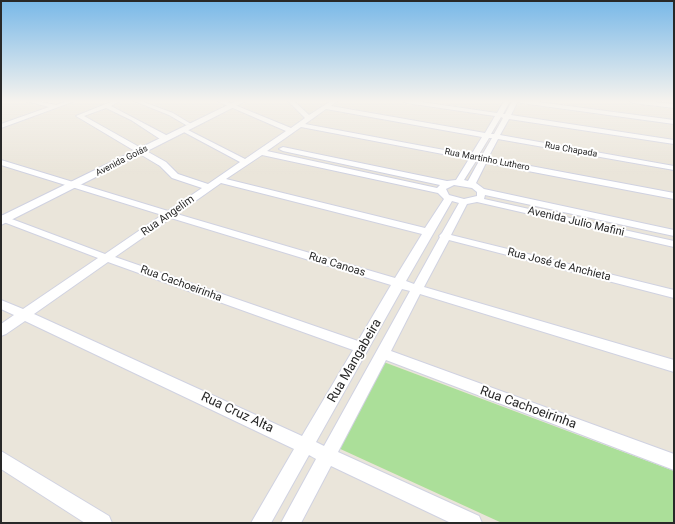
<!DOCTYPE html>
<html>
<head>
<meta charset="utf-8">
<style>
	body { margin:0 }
	#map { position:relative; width:675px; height:524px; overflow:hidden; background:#eae5da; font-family:Roboto,sans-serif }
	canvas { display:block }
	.frame { position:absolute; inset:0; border:2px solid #282828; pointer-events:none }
</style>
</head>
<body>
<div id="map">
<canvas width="675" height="524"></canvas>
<div class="frame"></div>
</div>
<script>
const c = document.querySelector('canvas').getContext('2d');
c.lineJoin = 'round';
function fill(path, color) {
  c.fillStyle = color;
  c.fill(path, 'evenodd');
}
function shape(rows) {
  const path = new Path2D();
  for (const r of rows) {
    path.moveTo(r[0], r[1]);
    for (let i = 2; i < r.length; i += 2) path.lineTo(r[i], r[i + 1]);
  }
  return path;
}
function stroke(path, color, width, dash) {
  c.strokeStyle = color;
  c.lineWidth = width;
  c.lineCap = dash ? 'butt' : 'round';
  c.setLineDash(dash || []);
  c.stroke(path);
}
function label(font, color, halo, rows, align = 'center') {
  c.font = font + ' Roboto,sans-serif';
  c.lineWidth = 4;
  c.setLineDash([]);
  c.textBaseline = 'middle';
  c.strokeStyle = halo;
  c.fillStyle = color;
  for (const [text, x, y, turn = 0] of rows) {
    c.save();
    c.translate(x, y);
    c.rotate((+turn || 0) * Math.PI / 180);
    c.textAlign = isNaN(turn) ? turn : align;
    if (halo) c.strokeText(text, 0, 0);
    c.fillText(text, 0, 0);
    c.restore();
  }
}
const green = shape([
	[381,361,674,471,674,523,502,523,336,447]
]);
const street = shape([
	[26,101,36,101,56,105,67,101,75,101,1,128,1,124,49,107,26,101],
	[113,101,120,101,111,106,166,135,166,139,160,139,131,120,106,108,84,116,166,162,178,174,208,184,240,162,182,131,182,129,186,129,245,159,286,131,219,102,218,101,225,101,291,128,305,118,288,101,294,101,309,115,331,101,337,101,331,106,485,133,495,116,406,103,403,101,415,101,497,113,504,101,510,101,503,114,505,114,512,101,531,101,674,120,674,124,521,103,518,101,511,115,674,140,674,144,509,119,500,135,674,166,674,170,498,139,488,158,674,193,674,199,486,163,476,183,484,189,674,230,674,236,485,195,484,199,674,241,674,247,477,202,467,204,451,235,674,290,674,298,449,240,424,287,674,360,674,372,420,294,391,351,674,454,674,470,386,360,338,452,479,516,482,523,451,523,331,466,301,523,281,523,316,459,309,455,271,523,251,523,294,449,25,321,6,334,1,336,1,324,14,315,1,309,1,300,23,309,98,258,1,221,1,215,105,254,162,215,1,165,1,160,168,211,202,188,172,178,160,166,76,116,113,101],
	[326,109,482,137,471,155,305,124,326,109],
	[501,117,503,118,494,134,491,134,501,117],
	[301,127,469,159,456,180,447,181,283,147,279,149,283,151,440,185,437,188,267,151,301,127],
	[489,138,492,138,481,157,478,156,489,138],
	[262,155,438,193,444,199,425,228,226,179,262,155],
	[476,161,479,161,468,181,464,180,476,161],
	[221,183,422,234,395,278,177,214,221,183],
	[454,185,472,188,477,192,477,196,464,199,449,195,446,189,454,185],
	[452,201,459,203,442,233,439,236,440,237,414,284,406,281,452,201],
	[171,218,391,285,358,341,115,257,171,218],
	[108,262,353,350,302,436,34,314,108,262],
	[402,289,410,291,324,446,316,442,402,289],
	[134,101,141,101,173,113,191,124,186,125,169,115,134,101],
	[630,101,645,101,674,104,674,108,633,103,630,101],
	[1,451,109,516,112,523,85,523,1,469,1,451]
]);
const secondary = shape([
	[236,101,246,101,1,225,1,216,236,101]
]);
const farStreetnames = [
	["Rua Chapada",571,150,10],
	["Rua Martinho Luthero",487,160,11],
	["Avenida Goiás",122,161,-27]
];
const streetNames = [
	["Rua Angelim",168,216,-35],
	["Avenida Julio Mafini",576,222,13],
	["Rua Canoas",337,265,17],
	["Rua José de Anchieta",559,265,14],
	["Rua Cachoeirinha",181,284,20]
];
const nearStreetnames = [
	["Rua Mangabeira",355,361,-60],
	["Rua Cachoeirinha",528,408,20],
	["Rua Cruz Alta",237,413,25]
];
fill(green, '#abdf99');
stroke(street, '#d0d2e1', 2);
stroke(secondary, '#d0d2e1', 2);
fill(street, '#fff');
fill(secondary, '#fff');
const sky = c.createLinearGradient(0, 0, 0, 174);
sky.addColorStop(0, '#78b8e8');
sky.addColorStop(0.58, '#f6f3ee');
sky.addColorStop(1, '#f6f3ee00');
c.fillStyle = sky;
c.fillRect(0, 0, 675, 174);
label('9px', '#282828', '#fff', farStreetnames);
label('11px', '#282828', '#fff', streetNames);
label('13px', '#282828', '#fff', nearStreetnames);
</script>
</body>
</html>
